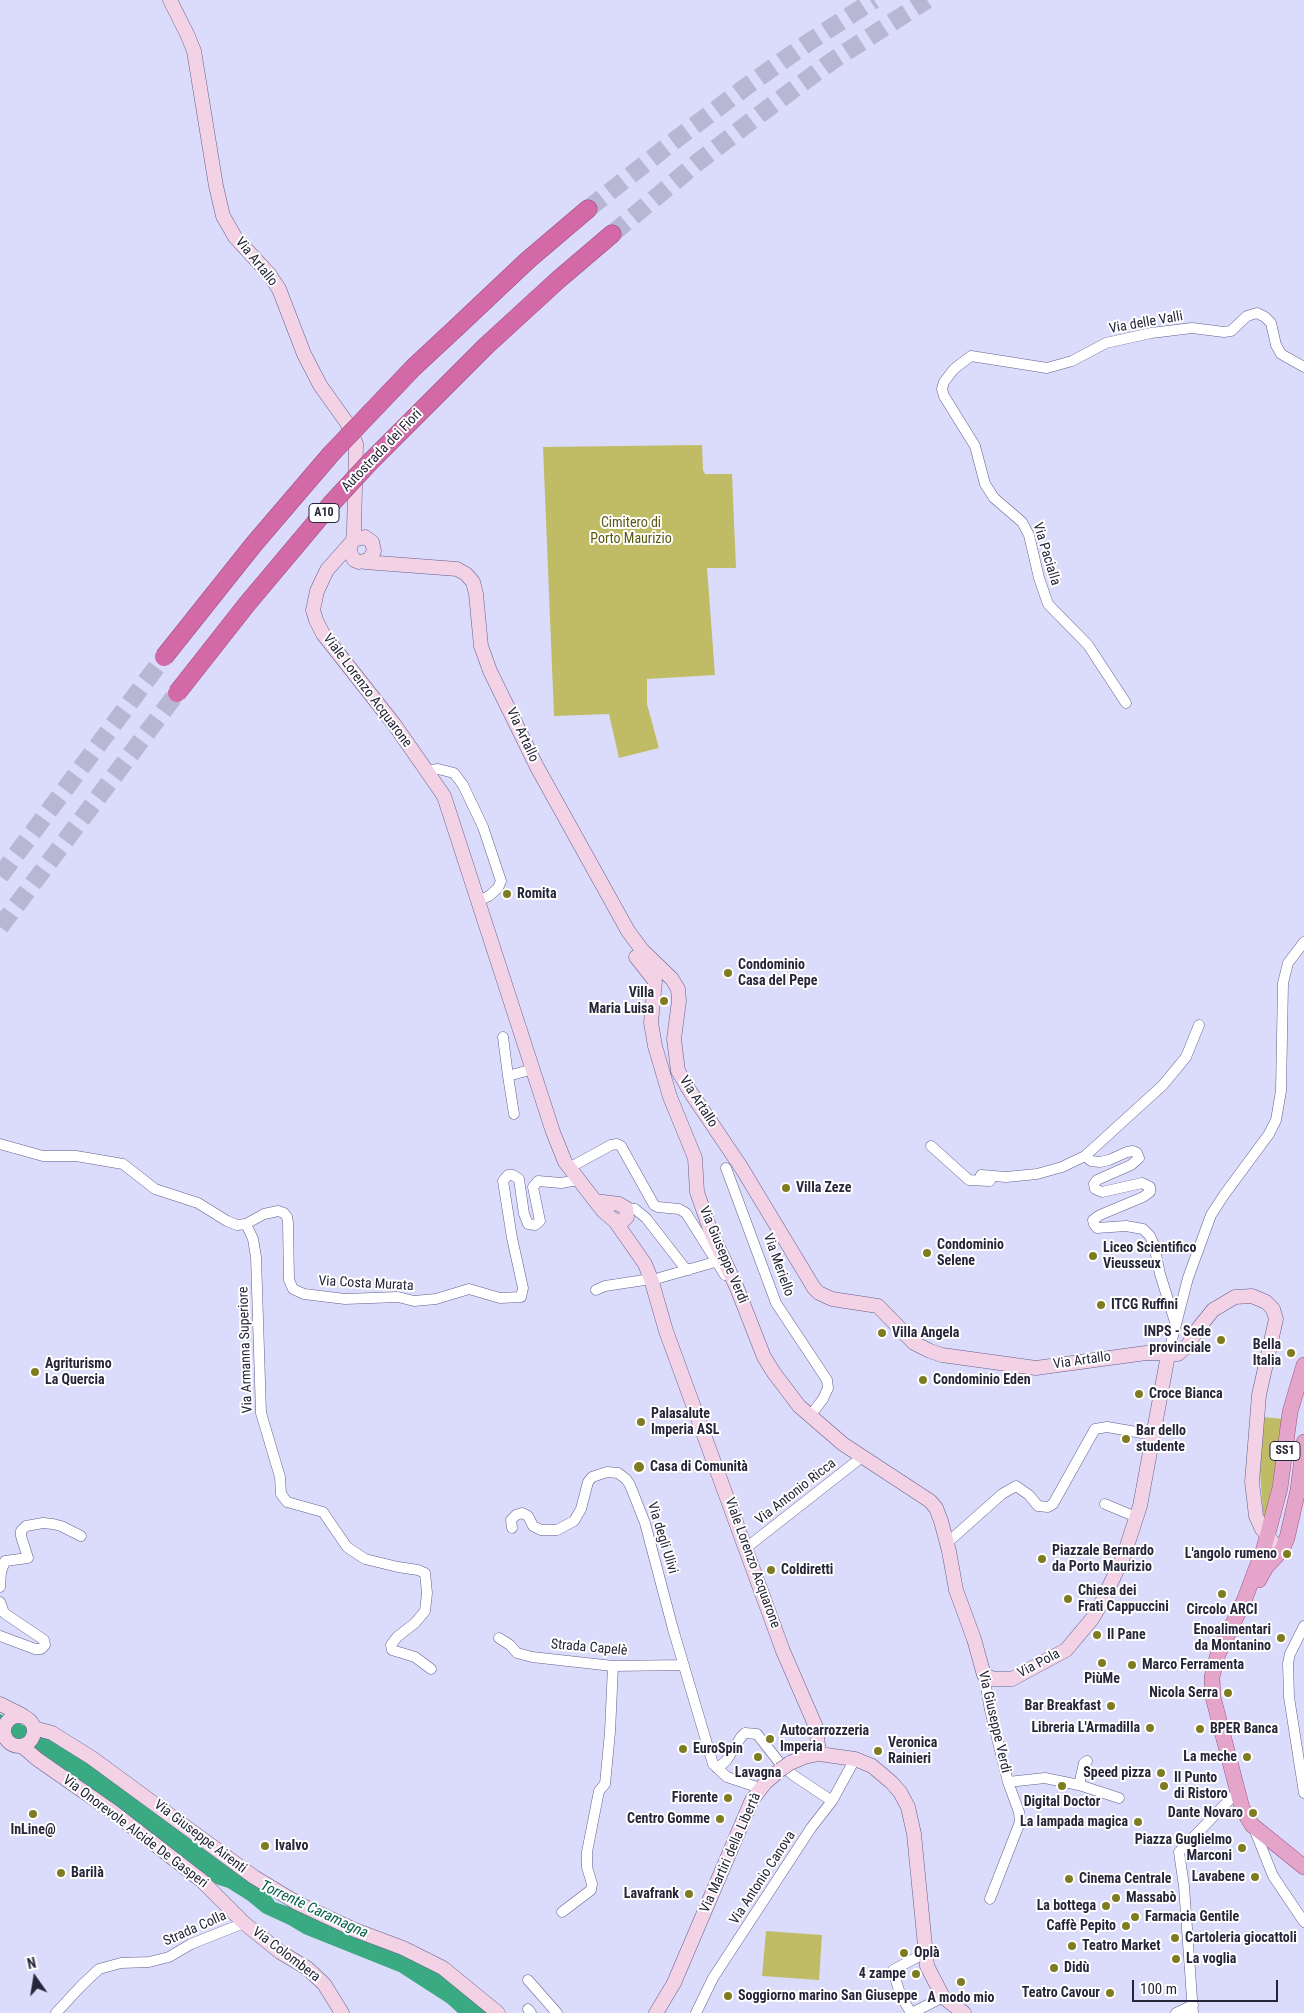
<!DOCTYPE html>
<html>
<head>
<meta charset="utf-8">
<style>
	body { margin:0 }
	#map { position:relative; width:1304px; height:2013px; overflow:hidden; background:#dbdbfb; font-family:"Roboto Condensed",sans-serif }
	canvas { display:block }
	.north { position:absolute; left:10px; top:1953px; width:50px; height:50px; -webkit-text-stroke:4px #fff; paint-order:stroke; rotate:347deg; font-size:14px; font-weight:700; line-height:20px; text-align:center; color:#262539 }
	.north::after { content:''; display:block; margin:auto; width:18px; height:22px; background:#262539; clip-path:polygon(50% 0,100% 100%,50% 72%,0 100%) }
	.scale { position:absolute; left:1132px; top:1980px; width:146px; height:22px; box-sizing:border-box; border:2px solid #262539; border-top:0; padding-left:6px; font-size:15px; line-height:18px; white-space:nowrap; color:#262539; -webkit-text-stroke:4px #fff; paint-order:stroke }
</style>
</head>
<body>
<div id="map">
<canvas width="1304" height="2013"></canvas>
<div class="north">N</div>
<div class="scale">100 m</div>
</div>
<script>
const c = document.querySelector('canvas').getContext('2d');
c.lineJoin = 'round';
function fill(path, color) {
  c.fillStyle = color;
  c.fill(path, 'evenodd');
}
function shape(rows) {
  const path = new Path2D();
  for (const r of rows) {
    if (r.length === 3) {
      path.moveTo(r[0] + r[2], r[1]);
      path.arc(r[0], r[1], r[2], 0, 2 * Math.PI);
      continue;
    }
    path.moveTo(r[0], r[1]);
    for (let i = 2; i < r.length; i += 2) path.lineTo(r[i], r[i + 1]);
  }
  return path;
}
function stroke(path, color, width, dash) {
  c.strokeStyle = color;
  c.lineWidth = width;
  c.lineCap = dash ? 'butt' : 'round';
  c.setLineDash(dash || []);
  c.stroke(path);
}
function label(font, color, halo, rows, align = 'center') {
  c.font = font + ' "Roboto Condensed",sans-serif';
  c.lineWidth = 4;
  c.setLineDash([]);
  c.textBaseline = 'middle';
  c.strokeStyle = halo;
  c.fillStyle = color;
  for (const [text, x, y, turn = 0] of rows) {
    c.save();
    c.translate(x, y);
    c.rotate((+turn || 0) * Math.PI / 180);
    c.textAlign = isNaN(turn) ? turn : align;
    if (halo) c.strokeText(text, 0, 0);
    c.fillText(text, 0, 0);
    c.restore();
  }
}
const green = shape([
	[702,445,703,470,705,474,732,474,736,568,707,568,715,675,647,679,647,704,659,748,619,758,609,714,554,716,543,447],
	[1263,1417,1283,1419,1274,1479,1265,1517,1263,1512,1260,1470],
	[766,1931,822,1935,819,1980,762,1976]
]);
const water = shape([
	[0,1714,76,1751,270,1895,275,1902,301,1911,442,1972,493,2013,458,2013,447,2003,399,1972,304,1934,289,1925,263,1913,247,1900,228,1888,216,1884,104,1799,38,1753,0,1732]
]);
const highwayTunnel = shape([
	[588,209,670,144,747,86,809,42,874,0],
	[612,234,698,162,771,106,832,61,927,0],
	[0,876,164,657],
	[0,927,177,693]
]);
const street = shape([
	[1126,703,1088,645,1048,604,1039,578,1029,535,1022,522,994,498,985,484,975,446,944,396,942,389,944,382,954,369,971,356,1047,368,1072,361,1106,343,1151,333,1192,328,1224,332,1231,331,1247,316,1257,313,1265,317,1271,323,1276,345,1281,354,1304,367],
	[426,771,438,769,454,773,463,785,483,827,501,881,498,888,489,896,478,901],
	[503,1037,508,1076,533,1069],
	[508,1076,514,1114],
	[0,1144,43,1156,76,1156,123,1164,155,1189,198,1203,227,1221,237,1225,246,1224,264,1214,278,1211,284,1213,287,1217,288,1223,289,1280,293,1289,304,1294,345,1299,398,1297,414,1301,436,1299,469,1289,500,1298,521,1297,523,1288,512,1238,503,1181,508,1175,513,1175,519,1179,524,1214,528,1224,535,1225,540,1221,533,1187,538,1181,561,1183,578,1180],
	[931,1146,969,1180,990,1181],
	[1085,1156,1091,1161,1100,1162,1109,1160,1127,1152,1133,1151,1137,1153,1139,1158,1131,1165,1097,1180,1094,1184,1095,1189,1102,1192,1142,1183,1150,1187,1150,1192,1143,1197,1100,1215,1093,1220,1094,1224,1097,1228,1126,1226,1143,1229,1150,1236,1154,1245,1160,1274,1176,1325],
	[569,1168,611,1145,617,1144,621,1146,654,1205,658,1207,679,1209,686,1213,725,1275],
	[726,1168,776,1303,827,1380,828,1388,823,1399,810,1416],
	[981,1175,1006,1177,1037,1174,1062,1167,1085,1156,1163,1085,1186,1057,1199,1025],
	[626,1208,635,1209,646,1218,684,1267,689,1270],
	[246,1224,253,1239,256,1257,261,1413,280,1477,281,1494,287,1502,323,1512,347,1547,365,1559,398,1567,418,1570,425,1573,427,1593,425,1611,415,1623,397,1637,391,1645,392,1650,415,1657,431,1669],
	[659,1278,715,1262],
	[596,1290,605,1286,651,1279],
	[1168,1355,1188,1278,1211,1215,1224,1195,1269,1134,1276,1120,1281,1091,1283,983,1288,963,1304,942],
	[1105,1504,1136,1517],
	[512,1528,511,1520,516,1515,522,1513,528,1516,533,1526,541,1530,557,1530,574,1521,581,1509,588,1482,592,1477,607,1472,618,1473,626,1479,630,1485,645,1523,673,1629,713,1764,727,1777,760,1788],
	[947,1543,1002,1494,1016,1486,1029,1495,1038,1506,1048,1507,1053,1504,1095,1429,1107,1427,1154,1435],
	[746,1548,862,1457],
	[0,1587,1,1572,5,1561,28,1558,21,1536,21,1531,26,1526,43,1523,53,1524,61,1526,81,1536],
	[0,1602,4,1613,44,1640,45,1645,41,1649,35,1649,0,1636],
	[1304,1626,1290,1654,1288,1663,1289,1697,1304,1793],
	[499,1638,510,1645,517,1653,532,1657,613,1666,684,1665],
	[984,1675,990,1710,1008,1782,1019,1812,1020,1822,990,1899],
	[717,1768,726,1761,741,1737,745,1733,757,1734,779,1762,793,1775,832,1801],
	[1008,1782,1045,1778,1079,1785,1119,1798],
	[1079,1785,1084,1763,1087,1761],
	[1253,1826,1273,1876,1304,1922],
	[562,1912,591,1890,592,1884,587,1867,587,1852,599,1791,605,1784,610,1732,613,1666],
	[528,1980,557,2013],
	[528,2009,531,2013],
	[56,2013,82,1985,99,1969,121,1963,149,1962,169,1957,191,1944,244,1923],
	[696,2013,713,1978,811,1828,832,1801,855,1759],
	[911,2013,900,1994,893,1970,925,1953],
	[912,2013,943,1997],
	[1176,2013,1193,2005],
	[1193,2013,1184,1886,1179,1852,1238,1791]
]);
const secondary = shape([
	[170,0,187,34,194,51,216,186,223,216,235,237,269,274,279,289,304,354,320,385,347,423,356,444,354,530,353,540,349,550,354,560,359,562,369,560,374,551,372,542,365,537,353,540],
	[350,544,327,570,317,591,313,610,316,620,323,634,394,724,444,796,553,1132,565,1162,603,1211,615,1221,645,1264,651,1279,666,1331,783,1651,816,1727,819,1754],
	[365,562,457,569,466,574,473,582,476,594,481,646,490,671,537,767,628,931,642,950,672,979,678,989,679,1001,674,1039,678,1071,691,1093,741,1167,814,1288,819,1293,832,1299,878,1306,914,1343,930,1351,942,1355,1036,1368,1146,1353,1178,1354,1188,1345,1197,1330,1213,1310,1235,1297,1252,1296,1266,1302,1273,1309,1276,1319,1259,1395,1252,1482,1256,1516,1262,1529,1275,1545],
	[636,957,655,981,651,1023,655,1046,670,1097,695,1158,697,1192,711,1232,737,1288,764,1357,774,1373,799,1406,843,1444,930,1501,936,1508,941,1521,949,1551,956,1590,974,1639,984,1675,994,1679,1012,1679,1066,1650,1092,1619,1102,1602,1124,1555,1140,1506,1168,1355],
	[595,1201,619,1204,626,1208,627,1217,624,1220,615,1221],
	[0,1704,22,1715],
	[19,1731,15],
	[34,1728,52,1733,92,1758,254,1877,297,1903,355,1930,403,1948,443,1968,498,2013],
	[22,1746,37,1759,113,1812,201,1880,244,1923,280,1952,307,1968,324,1984,342,2013],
	[790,1763,804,1757,819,1754,855,1759,872,1766,891,1782,900,1792,908,1807,914,1834,927,1966,943,1997,964,2013],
	[656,2013,674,1983,752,1800,765,1783,780,1770]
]);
const primary = shape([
	[1304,1365,1290,1412,1280,1488,1264,1548,1244,1601,1218,1654,1212,1677,1213,1697,1242,1808,1252,1825,1304,1867],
	[1259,1580,1266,1567,1282,1550,1287,1538,1298,1490,1304,1442]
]);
const highway = shape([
	[457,327,528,260,588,209],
	[486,346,558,280,612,234]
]);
const secondaryBridge = shape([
	[780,1770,790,1763]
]);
const highwayBridge = shape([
	[164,657,254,544,331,454,414,367,457,327],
	[177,693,247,604,331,504,370,462,486,346]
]);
const markers = [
	[507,894,5,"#7f7b21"],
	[728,973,5,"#7f7b21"],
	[664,1001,5,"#7f7b21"],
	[786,1188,5,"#7f7b21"],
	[927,1253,5,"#7f7b21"],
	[1093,1256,5,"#7f7b21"],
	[1101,1305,5,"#7f7b21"],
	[882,1333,5,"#7f7b21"],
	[1221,1340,5,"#7f7b21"],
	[1291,1353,5,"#7f7b21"],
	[35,1372,5,"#7f7b21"],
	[923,1380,5,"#7f7b21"],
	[1139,1394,5,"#7f7b21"],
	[641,1422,5,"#7f7b21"],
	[1126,1439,5,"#7f7b21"],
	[639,1467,6,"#7f7b21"],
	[1287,1554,5,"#7f7b21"],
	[1042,1559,5,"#7f7b21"],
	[771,1570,5,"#7f7b21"],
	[1222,1594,5,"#7f7b21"],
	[1068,1599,5,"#7f7b21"],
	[1097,1635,5,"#7f7b21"],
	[1281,1638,5,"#7f7b21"],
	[1102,1663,5,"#7f7b21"],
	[1132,1665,5,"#7f7b21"],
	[1228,1693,5,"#7f7b21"],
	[1111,1706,5,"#7f7b21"],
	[1150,1728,5,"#7f7b21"],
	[1200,1729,5,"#7f7b21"],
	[770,1739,5,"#7f7b21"],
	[683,1749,5,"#7f7b21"],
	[878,1751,5,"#7f7b21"],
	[758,1757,5,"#7f7b21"],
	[1247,1757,5,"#7f7b21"],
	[1161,1773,5,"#7f7b21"],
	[1062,1786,5,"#7f7b21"],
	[1164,1786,5,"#7f7b21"],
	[728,1798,5,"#7f7b21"],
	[1253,1813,5,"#7f7b21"],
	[33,1814,5,"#7f7b21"],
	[720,1819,5,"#7f7b21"],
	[1138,1822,5,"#7f7b21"],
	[265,1846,5,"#7f7b21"],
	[1242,1848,5,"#7f7b21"],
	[61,1873,5,"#7f7b21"],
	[1255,1877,5,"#7f7b21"],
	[1069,1879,5,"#7f7b21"],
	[689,1894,5,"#7f7b21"],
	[1116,1898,5,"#7f7b21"],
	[1106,1906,5,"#7f7b21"],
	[1135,1917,5,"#7f7b21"],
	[1126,1926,5,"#7f7b21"],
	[1175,1938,5,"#7f7b21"],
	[1072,1946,5,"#7f7b21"],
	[904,1953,5,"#7f7b21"],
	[1176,1959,5,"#7f7b21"],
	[1054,1968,5,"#7f7b21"],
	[916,1974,5,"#7f7b21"],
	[961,1982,5,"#7f7b21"],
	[1110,1993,5,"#7f7b21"],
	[728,1996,5,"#7f7b21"]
];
const shields = [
	[324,513,30],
	[1285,1451,30]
];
const shieldNames = [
	["A10",324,513],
	["SS1",1285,1451]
];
const streetNames = [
	["Via Artallo",256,262,51],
	["Via delle Valli",1146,323,-10],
	["Autostrada dei Fiori",382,451,-46],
	["Via Pacialla",1046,554,73],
	["Viale Lorenzo Acquarone",367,691,53],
	["Via Artallo",522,735,65],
	["Via Artallo",698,1102,57],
	["Via Giuseppe Verdi",723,1255,67],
	["Via Meriello",778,1265,70],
	["Via Costa Murata",366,1284,3],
	["Via Armanna Superiore",246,1350,-92],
	["Via Artallo",1082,1361,-8],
	["Via Antonio Ricca",796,1492,-38],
	["Via degli Ulivi",662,1538,73],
	["Viale Lorenzo Acquarone",752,1563,70],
	["Strada Capelè",589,1648,5],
	["Via Pola",1039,1664,-28],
	["Via Giuseppe Verdi",994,1722,77],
	["Via Onorevole Alcide De Gasperi",135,1832,37],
	["Via Giuseppe Airenti",200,1837,37],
	["Via Martiri della Libertà",731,1853,-66],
	["Via Antonio Canova",763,1878,-57],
	["Strada Colla",195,1929,-24],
	["Via Colombera",286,1955,37]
];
const parkNames = [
	["Cimitero di",631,523],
	["Porto Maurizio",631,539]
];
const poiNames = [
	["Romita",517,894],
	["Condominio",738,965],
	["Casa del Pepe",738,981],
	["Villa",654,993,"right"],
	["Maria Luisa",654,1009,"right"],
	["Villa Zeze",796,1188],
	["Condominio",937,1245],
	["Selene",937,1261],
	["Liceo Scientifico",1103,1248],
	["Vieusseux",1103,1264],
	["ITCG Ruffini",1111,1305],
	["INPS - Sede",1211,1332,"right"],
	["provinciale",1211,1348,"right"],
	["Villa Angela",892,1333],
	["Bella",1281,1345,"right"],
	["Italia",1281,1361,"right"],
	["Agriturismo",45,1364],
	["La Quercia",45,1380],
	["Condominio Eden",933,1380],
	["Croce Bianca",1149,1394],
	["Palasalute",651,1414],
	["Imperia ASL",651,1430],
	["Bar dello",1136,1431],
	["studente",1136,1447],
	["Casa di Comunità",650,1467],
	["Piazzale Bernardo",1052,1551],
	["da Porto Maurizio",1052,1567],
	["L'angolo rumeno",1277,1554,"right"],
	["Coldiretti",781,1570],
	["Chiesa dei",1078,1591],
	["Frati Cappuccini",1078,1607],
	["Circolo ARCI",1222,1610,"center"],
	["Enoalimentari",1271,1630,"right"],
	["da Montanino",1271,1646,"right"],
	["Il Pane",1107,1635],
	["Marco Ferramenta",1142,1665],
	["PiùMe",1102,1679,"center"],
	["Nicola Serra",1218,1693,"right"],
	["Bar Breakfast",1101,1706,"right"],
	["Libreria L'Armadilla",1140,1728,"right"],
	["BPER Banca",1210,1729],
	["Autocarrozzeria",780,1731],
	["Imperia",780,1747],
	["Veronica",888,1743],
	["Rainieri",888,1759],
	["EuroSpin",693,1749],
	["La meche",1237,1757,"right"],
	["Lavagna",758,1773,"center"],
	["Speed pizza",1151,1773,"right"],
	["Il Punto",1174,1778],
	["di Ristoro",1174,1794],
	["Fiorente",718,1798,"right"],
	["Digital Doctor",1062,1802,"center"],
	["Dante Novaro",1243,1813,"right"],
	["Centro Gomme",710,1819,"right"],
	["La lampada magica",1128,1822,"right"],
	["InLine@",33,1830,"center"],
	["Piazza Guglielmo",1232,1840,"right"],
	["Marconi",1232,1856,"right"],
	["IvaIvo",275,1846],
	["Barilà",71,1873],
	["Lavabene",1245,1877,"right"],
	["Cinema Centrale",1079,1879],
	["Lavafrank",679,1894,"right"],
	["Massabò",1126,1898],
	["La bottega",1096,1906,"right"],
	["Farmacia Gentile",1145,1917],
	["Caffè Pepito",1116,1926,"right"],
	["Cartoleria giocattoli",1185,1938],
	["Teatro Market",1082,1946],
	["Oplà",914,1953],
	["La voglia",1186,1959],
	["Didù",1064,1968],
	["4 zampe",906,1974,"right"],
	["Teatro Cavour",1100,1993,"right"],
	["Soggiorno marino San Giuseppe",738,1996],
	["A modo mio",961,1998,"center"]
];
const waterNames = [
	["Torrente Caramagna",314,1910,25]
];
fill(green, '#c0bc66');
fill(water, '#3aaa83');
stroke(highwayTunnel, '#b7b7d4', 18, [18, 9]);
stroke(street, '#625f8e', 11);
stroke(secondary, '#625f8e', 15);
stroke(primary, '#965180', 16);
stroke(highway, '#965180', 19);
stroke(street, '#fff', 10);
stroke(secondary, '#f2d2e4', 14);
stroke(primary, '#e5a5ca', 15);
stroke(highway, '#d369a6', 18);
stroke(secondaryBridge, '#625f8e', 15, []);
stroke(highwayBridge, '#965180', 19, []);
stroke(secondaryBridge, '#f2d2e4', 14);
stroke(highwayBridge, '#d369a6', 18);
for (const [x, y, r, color] of markers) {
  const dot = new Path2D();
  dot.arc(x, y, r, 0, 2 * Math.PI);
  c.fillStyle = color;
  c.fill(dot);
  stroke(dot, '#fff', 2);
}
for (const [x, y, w] of shields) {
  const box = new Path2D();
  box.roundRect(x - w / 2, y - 9.5, w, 19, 4);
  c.fillStyle = '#fff';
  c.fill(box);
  stroke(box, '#262539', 1);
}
label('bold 12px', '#262539', null, shieldNames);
label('14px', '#262539', '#fff', streetNames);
label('14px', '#5a5710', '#fff', parkNames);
label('bold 14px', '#262539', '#fff', poiNames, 'left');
label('italic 15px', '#045f45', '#fff', waterNames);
</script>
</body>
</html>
